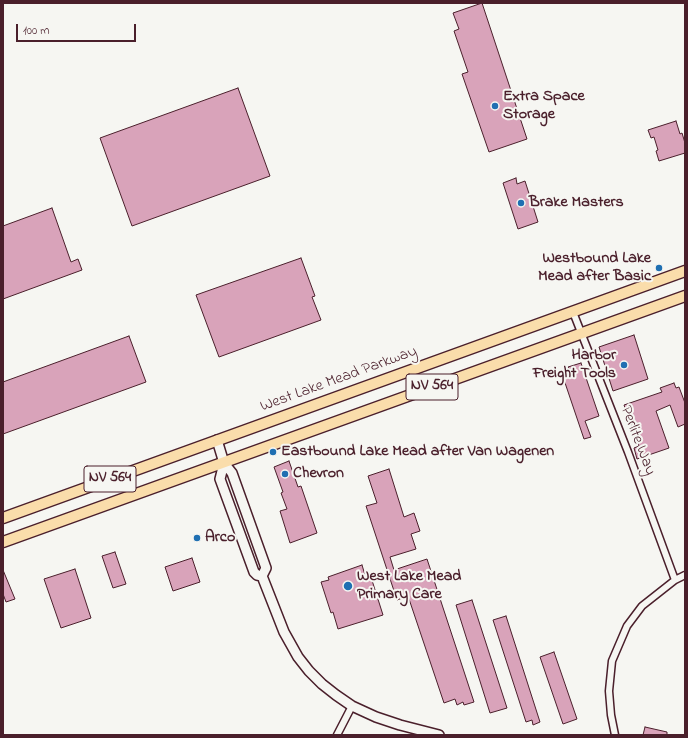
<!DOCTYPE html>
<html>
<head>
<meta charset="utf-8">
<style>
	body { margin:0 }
	#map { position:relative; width:688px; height:738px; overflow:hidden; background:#f6f6f2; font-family:"Indie Flower",sans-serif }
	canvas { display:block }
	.frame { position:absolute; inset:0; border:4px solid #4a1f2b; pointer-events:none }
	.scale { position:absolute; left:16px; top:24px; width:120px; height:18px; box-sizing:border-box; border:2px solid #4a1f2b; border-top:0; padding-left:5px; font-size:12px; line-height:14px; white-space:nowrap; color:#4a1f2b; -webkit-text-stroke:3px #f6f6f2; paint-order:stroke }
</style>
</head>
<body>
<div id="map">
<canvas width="688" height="738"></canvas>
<div class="frame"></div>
<div class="scale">100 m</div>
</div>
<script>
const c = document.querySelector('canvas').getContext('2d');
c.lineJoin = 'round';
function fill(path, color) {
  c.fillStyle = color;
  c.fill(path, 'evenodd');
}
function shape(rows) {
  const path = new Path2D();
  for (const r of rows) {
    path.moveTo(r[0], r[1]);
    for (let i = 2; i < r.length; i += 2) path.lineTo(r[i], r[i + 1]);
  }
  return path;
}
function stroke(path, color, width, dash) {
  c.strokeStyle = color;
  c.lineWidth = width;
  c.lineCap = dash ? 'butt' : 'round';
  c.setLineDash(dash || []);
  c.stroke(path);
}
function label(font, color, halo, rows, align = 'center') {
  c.font = font + ' "Indie Flower",sans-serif';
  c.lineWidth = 4;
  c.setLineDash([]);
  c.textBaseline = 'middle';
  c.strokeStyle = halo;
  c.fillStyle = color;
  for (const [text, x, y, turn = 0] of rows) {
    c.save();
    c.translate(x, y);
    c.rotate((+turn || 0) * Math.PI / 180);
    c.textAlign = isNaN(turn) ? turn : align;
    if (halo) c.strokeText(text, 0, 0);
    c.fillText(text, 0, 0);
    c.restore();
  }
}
const building = shape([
	[482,3,527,139,489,152,462,74,468,72,454,31,459,29,453,13,482,3],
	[238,88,270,176,132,226,100,138,238,88],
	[676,121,680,134,682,133,685,143,685,153,659,161,656,151,658,150,654,137,651,138,648,130,676,121],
	[516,178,517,184,525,181,538,222,518,229,503,183,516,178],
	[52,208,71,262,78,259,82,270,3,299,3,226,52,208],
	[301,258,315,296,312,297,321,320,219,357,196,295,301,258],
	[634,335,648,379,613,391,599,347,634,335],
	[129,336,146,382,3,434,3,382,129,336],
	[581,363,599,416,585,421,591,437,584,439,561,371,569,369,568,367,581,363],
	[674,383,676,388,679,387,685,403,685,424,678,427,670,405,656,411,669,448,637,459,634,448,639,446,624,405,662,392,660,388,674,383],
	[289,461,298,487,301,486,317,533,290,543,280,511,287,509,281,493,283,492,274,467,289,461],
	[389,469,404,517,414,513,420,531,411,534,416,549,390,557,394,570,427,559,474,702,464,705,463,702,457,705,455,699,444,703,408,596,397,600,366,506,377,503,368,476,389,469],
	[115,552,126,584,113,588,102,556,115,552],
	[192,558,200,582,173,591,165,567,192,558],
	[362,565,365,575,370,574,383,615,338,629,333,612,331,613,321,582,329,580,328,577,362,565],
	[75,569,91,618,61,628,44,579,75,569],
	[3,570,15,599,6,602,3,594,3,570],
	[472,600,507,708,490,713,456,605,472,600],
	[506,616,540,722,533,725,532,720,526,722,493,620,506,616],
	[554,652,577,719,563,724,540,657,554,652],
	[645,727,667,732,667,735,643,735,645,727]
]);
const minor = shape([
	[573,312,628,452,675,580],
	[337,735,352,706],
	[615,735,611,715,609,691,612,661,627,626,642,606,675,580,685,575]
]);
const secondary = shape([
	[217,440,224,463,232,473,266,568,262,576,284,632,298,657,309,671,322,684,336,695,352,706,376,717,400,725,439,735],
	[224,463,220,479,254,572,257,575,262,576]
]);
const primary = shape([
	[3,518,685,271],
	[3,542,685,296]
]);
const markers = [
	[495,106,4,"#1f6fb2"],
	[521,203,4,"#1f6fb2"],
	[659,268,4,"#1f6fb2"],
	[624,365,4,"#1f6fb2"],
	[273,452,4,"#1f6fb2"],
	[285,474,4,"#1f6fb2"],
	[197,538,4,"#1f6fb2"],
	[348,586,5,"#1f6fb2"]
];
const shields = [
	[432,387,52],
	[110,479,52]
];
const shieldNames = [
	["NV 564",432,387],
	["NV 564",110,479]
];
const poiNames = [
	["Extra Space",503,97],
	["Storage",503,115],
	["Brake Masters",529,203],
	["Westbound Lake",651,259,"right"],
	["Mead after Basic",651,277,"right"],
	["Harbor",616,356,"right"],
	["Freight Tools",616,374,"right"],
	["Eastbound Lake Mead after Van Wagenen",281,452],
	["Chevron",293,474],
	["Arco",205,538],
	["West Lake Mead",357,577],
	["Primary Care",357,595]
];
const streetNames = [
	["West Lake Mead Parkway",339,380,-20],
	["Perlite Way",637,441,69]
];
fill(building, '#d9a3ba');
stroke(building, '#4a1f2b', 1);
stroke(minor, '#4a1f2b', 9);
stroke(secondary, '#4a1f2b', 12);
stroke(primary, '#4a1f2b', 13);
stroke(minor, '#f6f6f2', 6);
stroke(secondary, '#f6f6f2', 9);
stroke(primary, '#faddab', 10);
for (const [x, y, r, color] of markers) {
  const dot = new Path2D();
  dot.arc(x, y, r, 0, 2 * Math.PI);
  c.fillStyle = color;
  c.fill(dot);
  stroke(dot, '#f6f6f2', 1.5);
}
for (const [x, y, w] of shields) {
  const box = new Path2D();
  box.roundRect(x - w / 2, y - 13, w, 26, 3);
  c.fillStyle = '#f6f6f2';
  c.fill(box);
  stroke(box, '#4a1f2b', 1);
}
label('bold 15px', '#4a1f2b', null, shieldNames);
label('bold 16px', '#4a1f2b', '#f6f6f2', poiNames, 'left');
label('16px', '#4a1f2b', '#f6f6f2', streetNames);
</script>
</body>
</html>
